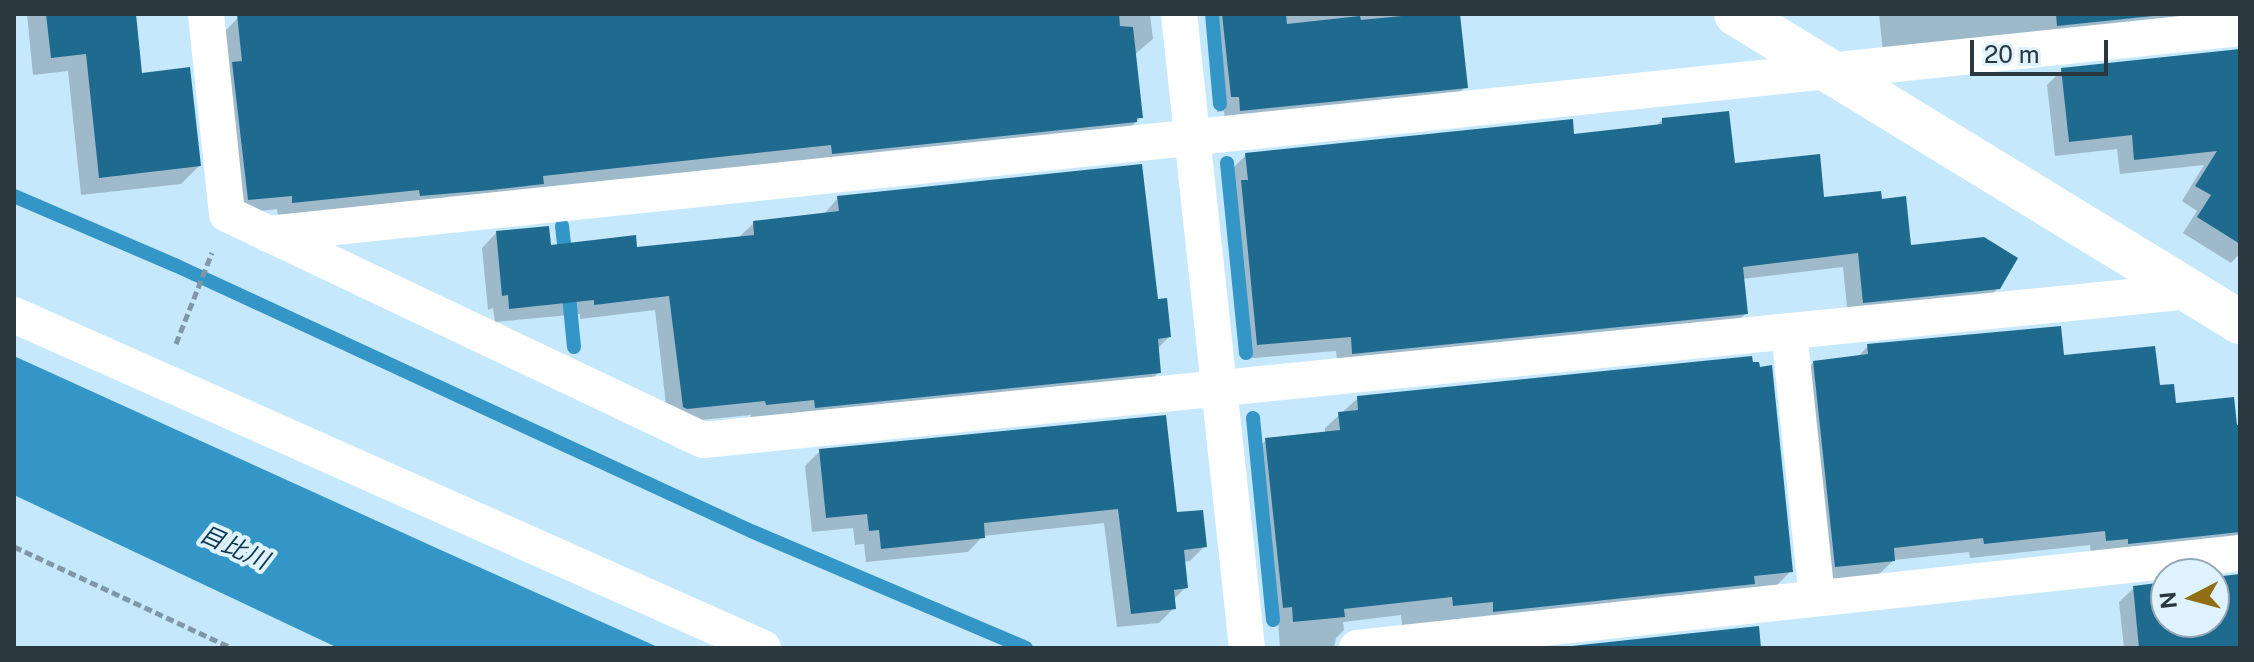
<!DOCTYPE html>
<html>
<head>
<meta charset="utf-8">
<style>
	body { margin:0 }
	#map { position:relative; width:2254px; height:662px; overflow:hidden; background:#c6e8fc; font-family:"Public Sans",sans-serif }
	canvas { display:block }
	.frame { position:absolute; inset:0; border:16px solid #2b3840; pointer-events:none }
	.north { position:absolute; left:2150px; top:558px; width:80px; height:80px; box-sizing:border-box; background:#def3ff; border:2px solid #96a8b3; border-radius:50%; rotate:264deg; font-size:22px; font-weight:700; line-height:32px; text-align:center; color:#2b3840 }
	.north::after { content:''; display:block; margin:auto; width:28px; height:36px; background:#916d13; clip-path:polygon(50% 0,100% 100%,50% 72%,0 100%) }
	.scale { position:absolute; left:1970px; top:40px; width:138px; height:36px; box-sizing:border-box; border:4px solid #2b3840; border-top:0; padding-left:10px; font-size:24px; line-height:28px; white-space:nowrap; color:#2b3840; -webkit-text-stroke:6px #def3ff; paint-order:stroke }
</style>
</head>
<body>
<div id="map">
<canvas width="2254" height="662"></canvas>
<div class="frame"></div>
<div class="north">N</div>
<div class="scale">20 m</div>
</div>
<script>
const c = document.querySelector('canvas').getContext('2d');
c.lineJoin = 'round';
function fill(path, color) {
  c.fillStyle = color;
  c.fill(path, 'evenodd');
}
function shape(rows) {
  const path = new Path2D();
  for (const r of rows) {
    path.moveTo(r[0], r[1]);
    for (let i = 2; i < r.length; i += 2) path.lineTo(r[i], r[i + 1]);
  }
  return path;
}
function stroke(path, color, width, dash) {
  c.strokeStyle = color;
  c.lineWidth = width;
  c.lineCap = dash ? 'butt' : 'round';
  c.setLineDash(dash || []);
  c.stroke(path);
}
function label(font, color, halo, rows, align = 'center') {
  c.font = font + ' "Public Sans","Noto Sans JP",sans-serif';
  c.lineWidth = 8;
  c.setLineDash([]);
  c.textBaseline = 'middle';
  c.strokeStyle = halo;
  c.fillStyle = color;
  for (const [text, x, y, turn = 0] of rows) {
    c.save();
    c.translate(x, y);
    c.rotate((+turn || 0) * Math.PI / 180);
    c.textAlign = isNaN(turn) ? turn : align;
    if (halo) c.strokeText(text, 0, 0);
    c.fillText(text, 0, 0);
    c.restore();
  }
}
const water = shape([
	[14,356,443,551,660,648,338,648,14,495]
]);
const shadow = shape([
	[27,14,134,14,140,75,199,166,181,184,81,195,68,71,33,75],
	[272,14,1150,14,1153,39,1134,55,1141,117,1126,132,278,217,277,209,234,214,223,33,238,18],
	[1207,14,1458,14,1465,87,1450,102,1226,125,1224,111,1217,112],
	[1879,14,2240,14,1883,52],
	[2240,51,2240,253,2231,263,2183,233,2197,211,2182,201,2204,165,2120,174,2117,149,2055,156,2047,85,2062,70],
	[1662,120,1733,165,1823,199,1880,201,1910,247,1998,288,1983,303,1848,317,1843,267,1742,279,1746,313,1731,328,1338,368,1336,351,1242,359,1228,197,1233,191,1231,170,1246,155,1573,137,1655,127],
	[838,198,1156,301,1169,337,1157,349,1159,372,1144,387,751,419,751,415,671,423,668,422,655,310,580,319,580,314,495,322,493,308,488,310,482,248,496,233,550,247,636,249,738,238,754,223,823,215],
	[1868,346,2062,357,2158,387,2174,405,2240,427,2240,553,2091,555,2090,545,1970,558,1969,552,1894,560,1878,575,1821,581,1799,377,1814,362,1857,358],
	[1358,398,1791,571,1776,586,1403,634,1401,615,1343,622,1344,630,1336,638,1334,648,1280,648,1278,621,1269,622,1252,455,1266,440,1325,434,1325,428],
	[820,451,1175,515,1205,546,1190,561,1183,562,1186,587,1173,600,1174,608,1159,623,1117,627,1104,523,983,536,968,552,866,562,864,544,855,545,853,528,812,532,805,466],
	[2240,576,2240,648,2124,648,2119,602,2134,588,2166,584,2166,622,2214,622,2214,579]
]);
const stream = shape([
	[1212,14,1220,104],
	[1227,163,1246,353],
	[14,196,177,266,751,531,1026,648],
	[562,226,566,262],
	[568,286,574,347],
	[1253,418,1273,620]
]);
const building = shape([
	[46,14,136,14,142,73,190,67,201,166,99,178,86,54,51,58],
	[237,14,1119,14,1120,26,1133,27,1143,118,1137,118,1137,122,832,154,831,145,543,176,544,184,491,190,420,196,419,190,292,203,292,196,248,200,232,62,242,61],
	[1222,14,1286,14,1287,24,1360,16,1361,20,1422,14,1460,14,1468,88,1240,111,1239,97,1231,97],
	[2056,14,2172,14,2057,26],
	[2240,49,2240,244,2197,217,2211,195,2195,186,2217,151,2134,160,2132,135,2069,142,2061,68],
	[1729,111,1735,163,1820,154,1824,197,1881,191,1882,199,1906,196,1911,245,1984,237,2018,258,2000,289,1863,303,1858,253,1743,267,1748,314,1352,354,1351,337,1257,345,1241,180,1248,180,1245,153,1573,119,1574,134,1662,124,1662,118],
	[1142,164,1158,299,1167,298,1171,337,1158,339,1161,373,815,408,814,400,766,405,765,401,687,409,683,407,669,296,594,305,594,300,509,309,508,295,502,296,496,231,549,226,551,245,636,235,637,247,754,235,753,221,839,211,837,196],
	[2061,326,2064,355,2155,346,2160,385,2174,384,2176,403,2234,397,2237,425,2240,425,2240,532,2128,544,2128,539,2106,541,2105,531,1984,544,1983,538,1894,548,1895,561,1835,567,1813,361,1868,354,1867,344],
	[1752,356,1753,362,1759,362,1760,367,1772,365,1793,572,1754,576,1755,584,1493,612,1493,602,1453,606,1452,597,1344,609,1345,617,1293,622,1292,607,1283,608,1265,438,1340,430,1338,412,1358,410,1357,396],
	[1166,415,1177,512,1203,510,1207,547,1184,550,1188,588,1174,590,1176,609,1131,614,1118,509,984,523,985,538,881,549,879,530,869,531,867,514,826,518,819,449],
	[2240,574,2240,648,2139,648,2133,586,2166,582,2166,622,2214,622,2214,577],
	[1759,626,1761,648,1553,648]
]);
const path = shape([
	[176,344,212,253],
	[14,547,231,648]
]);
const street = shape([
	[206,14,227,214,703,440,2190,291],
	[1179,14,1247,648],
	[268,234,2240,28],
	[14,315,763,648],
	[1789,331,1817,598],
	[1357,648,2240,553]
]);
const secondary = shape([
	[1736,14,2240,322]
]);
const waterNames = [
	["目比川",234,548,24]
];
fill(water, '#3396c6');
fill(shadow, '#0003');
stroke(stream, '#3396c6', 14);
fill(building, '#1f6b8f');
stroke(path, '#7f97a6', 5, [8, 4]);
stroke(street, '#fff', 36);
stroke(secondary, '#fff', 44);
label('italic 24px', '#0c364b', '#def3ff', waterNames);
</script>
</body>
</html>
